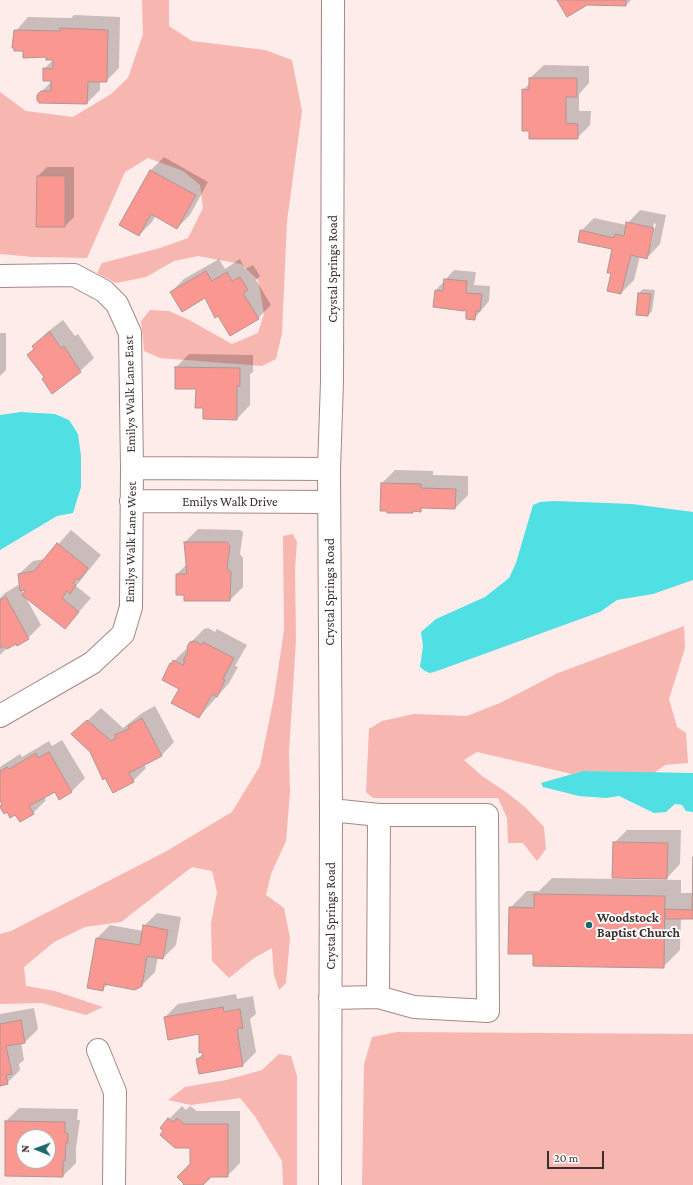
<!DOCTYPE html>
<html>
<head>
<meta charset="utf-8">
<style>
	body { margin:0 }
	#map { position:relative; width:693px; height:1185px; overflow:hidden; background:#fdecea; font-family:"Crimson Pro",serif }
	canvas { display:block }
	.north { position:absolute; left:16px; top:1129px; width:40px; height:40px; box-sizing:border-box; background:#fdfdfd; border:1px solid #afabaa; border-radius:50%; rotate:271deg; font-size:11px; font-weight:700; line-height:16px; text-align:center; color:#3a2f2e }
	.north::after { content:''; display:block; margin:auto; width:14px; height:18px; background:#1c696c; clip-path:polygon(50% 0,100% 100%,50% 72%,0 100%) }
	.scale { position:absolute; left:547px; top:1151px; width:57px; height:18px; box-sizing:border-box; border:2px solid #3a2f2e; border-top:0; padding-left:5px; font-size:12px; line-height:14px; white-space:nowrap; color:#3a2f2e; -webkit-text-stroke:3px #fdfdfd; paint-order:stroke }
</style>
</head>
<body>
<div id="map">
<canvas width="693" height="1185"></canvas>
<div class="north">N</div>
<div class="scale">20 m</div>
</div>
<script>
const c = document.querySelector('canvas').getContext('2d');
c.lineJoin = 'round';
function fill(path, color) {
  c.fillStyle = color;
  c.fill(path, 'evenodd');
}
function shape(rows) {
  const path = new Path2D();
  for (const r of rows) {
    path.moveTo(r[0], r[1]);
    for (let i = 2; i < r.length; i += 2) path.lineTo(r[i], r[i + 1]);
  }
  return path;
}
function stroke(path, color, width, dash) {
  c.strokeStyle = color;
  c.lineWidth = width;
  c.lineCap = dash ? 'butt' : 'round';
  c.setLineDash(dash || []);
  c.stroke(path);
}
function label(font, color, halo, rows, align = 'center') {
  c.font = font + ' "Crimson Pro",serif';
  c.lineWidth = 4;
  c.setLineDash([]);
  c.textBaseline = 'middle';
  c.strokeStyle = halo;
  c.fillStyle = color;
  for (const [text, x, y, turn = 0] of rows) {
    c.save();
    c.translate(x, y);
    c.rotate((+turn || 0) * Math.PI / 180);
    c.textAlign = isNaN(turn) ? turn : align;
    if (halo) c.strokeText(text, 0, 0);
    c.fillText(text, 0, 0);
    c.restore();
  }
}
const green = shape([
	[142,0,169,0,169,26,192,41,265,50,292,60,302,111,287,221,282,333,276,359,262,366,160,358,144,351,141,321,150,310,169,311,189,320,232,344,258,333,264,314,258,280,241,264,198,256,174,261,146,277,116,283,97,273,102,263,160,248,188,238,203,208,200,185,183,171,148,158,125,172,87,258,33,257,0,254,0,92,26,111,73,117,111,94,128,78,143,34],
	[293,534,297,542,295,569,296,640,289,752,290,792,286,841,271,874,266,895,284,908,290,938,286,983,279,990,274,975,272,948,254,958,229,978,212,961,211,923,217,892,212,871,192,867,121,922,85,927,54,942,24,967,26,986,55,991,103,1007,86,1015,42,1003,0,1004,0,934,11,931,165,852,232,812,260,766,274,697,284,630,283,536],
	[684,626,685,648,669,699,677,727,686,733,688,763,665,765,654,773,583,771,572,774,477,752,464,760,482,776,506,792,525,807,544,827,546,849,537,861,523,843,508,843,507,818,498,798,373,798,366,792,369,729,382,721,414,714,467,716,500,703,558,673],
	[397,1032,693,1034,693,1185,362,1185,364,1064,372,1037],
	[279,1054,291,1056,297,1076,297,1185,283,1185,282,1161,254,1115,240,1098,191,1105,168,1100,185,1087,226,1080,262,1070]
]);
const water = shape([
	[21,412,55,414,69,420,78,434,81,456,81,487,73,513,57,516,0,550,0,415],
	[554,501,632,504,693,512,693,580,653,594,617,600,600,612,437,671,430,673,425,671,420,667,423,646,421,632,436,619,485,597,509,578,516,563,533,505,540,502],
	[583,771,693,773,693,812,686,811,682,805,675,804,666,812,654,813,619,796,606,798,579,796,543,787,541,783]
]);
const shadow = shape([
	[559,0,631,0,626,5],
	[74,15,120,17,119,68,106,81,100,81,100,90,87,103,38,95,53,80,44,69,54,59,47,56,15,50,14,33,28,17,71,18],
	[544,65,589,66,589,83,579,94,579,111,591,111,590,125,577,138,523,90,530,83,530,78],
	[164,157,208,182,190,215,177,228,156,215,152,222,139,235,120,225,151,170],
	[47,167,74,167,74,217,65,226,38,176],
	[640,210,666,215,660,244,647,258,640,256,634,280,621,293,612,273,613,248,581,231,594,218,626,225],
	[654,223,656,224,651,244,649,244],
	[219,259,225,269,240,259,245,269,253,265,260,276,256,280,271,305,258,318,205,296,171,292,184,279],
	[454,270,476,272,474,285,490,286,489,301,474,319,468,308,436,290],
	[643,289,655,290,652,311,648,315,639,293],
	[63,320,75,336,78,334,94,358,80,371,45,377,28,355,34,348,33,346,46,333],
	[0,333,6,333,6,370,0,376],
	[189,354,253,355,253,372,250,374,250,405,237,419,204,407,197,388,176,367],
	[395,470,433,471,433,475,468,476,468,495,455,508,424,507,420,510,415,510,413,512,382,483],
	[198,529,240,530,243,532,240,554,243,558,243,587,230,600,185,594,177,574,187,564,185,542],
	[71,530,101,555,76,586,91,598,65,628,25,596,41,625,28,638,8,647,0,655,0,598,5,593,20,584,19,574,33,561,45,559],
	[28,589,24,594,22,590],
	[208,628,215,632,217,629,247,645,235,666,238,667,229,683,199,717,181,689,174,661,187,648,189,649,190,643,204,629],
	[155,706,174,742,161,756,144,764,146,768,133,781,91,752,73,734,101,708,123,728,142,713],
	[62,740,85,778,72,791,55,790,44,797,46,800,33,813,16,814,7,811,4,812,0,805,3,803,0,799,0,767,20,754,22,757,49,741,52,746],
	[627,830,681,830,680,864,667,878,613,877,614,843],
	[552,878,681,880,681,893,693,893,693,918,681,918,680,950,663,967,534,953,510,908,527,891,539,891],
	[157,913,181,917,176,945,163,958,158,957,155,972,142,985,108,984,102,990,97,938,110,925,143,931,144,926],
	[236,994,237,999,253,996,256,1014,250,1019,256,1052,243,1065,197,1059,204,1053,200,1033,165,1017,178,1004],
	[34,1008,38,1029,25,1042,21,1042,24,1060,19,1064,20,1070,7,1083,0,1085,0,1014],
	[182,1106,186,1110,190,1106,197,1111,240,1111,240,1163,227,1176,211,1176,202,1185,184,1185,191,1164,191,1147,169,1119],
	[19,1108,78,1109,77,1120,80,1120,76,1148,76,1163,63,1176,6,1175,6,1121],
	[24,1137,48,1137,48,1161,24,1161]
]);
const building = shape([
	[557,0,626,0,626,6,587,5,567,17,557,0],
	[60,28,108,30,107,82,88,82,87,104,39,103,37,100,37,95,41,91,51,91,51,81,43,81,43,68,53,69,53,60,46,60,46,57,23,58,23,51,14,51,14,48,12,48,14,30,60,31,60,28],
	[529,78,577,78,577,97,566,97,566,123,578,124,578,139,529,139,529,131,522,131,522,89,529,90,529,78],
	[150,170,196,195,177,229,151,214,139,236,119,225,150,170],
	[37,176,65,176,65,227,36,227,37,176],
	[626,222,654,228,647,259,631,255,621,294,607,291,611,273,607,273,612,249,578,242,580,230,614,238,615,234,624,236,626,222],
	[206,271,212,281,227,272,232,281,240,277,248,290,243,293,259,319,230,336,218,316,215,318,205,298,182,312,170,292,206,271],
	[444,279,467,281,466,293,482,294,480,311,476,311,475,320,466,319,466,310,464,311,433,307,435,290,443,291,444,279],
	[638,293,651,294,648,316,636,315,638,293],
	[50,332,61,348,64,346,81,372,52,394,42,379,44,377,27,355,34,349,32,346,50,332],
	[175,367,240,368,240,386,237,386,237,420,203,419,203,408,195,408,196,389,175,389,175,367],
	[381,483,421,484,421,488,456,489,455,509,421,508,421,512,413,511,413,513,387,513,387,511,380,511,381,483],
	[184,542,227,542,230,546,227,568,231,572,230,601,184,601,184,595,176,595,176,574,187,574,184,542],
	[57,543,88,568,79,580,77,578,73,583,76,585,70,594,67,591,62,598,79,612,65,629,22,595,26,590,20,591,18,574,34,571,57,543],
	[6,597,29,639,17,646,16,644,7,649,4,646,0,648,0,600,6,597],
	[195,641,202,645,203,642,234,658,223,679,225,680,217,697,212,694,199,718,171,703,179,689,162,680,170,663,171,664,173,660,183,665,185,661,183,661,188,651,187,647,190,642,195,641],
	[142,718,162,756,129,773,134,782,113,793,105,778,103,780,90,752,71,734,87,720,111,741,116,738,114,735,129,729,128,726,142,718],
	[49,752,72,792,59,800,55,792,29,806,34,814,20,822,15,815,10,818,7,812,4,814,0,807,2,804,0,801,0,771,7,767,9,769,36,753,38,758,49,752],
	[613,842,668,843,667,879,612,878,613,842],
	[693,857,693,919,665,919,665,909,692,910,693,857],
	[534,894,665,896,664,968,533,966,533,954,508,954,509,907,534,908,534,894],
	[143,925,168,930,163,959,147,956,142,986,135,990,104,984,103,991,87,988,96,938,140,945,143,925],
	[223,1007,224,1012,240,1009,243,1028,237,1029,243,1066,199,1074,196,1059,203,1057,202,1052,199,1053,199,1034,168,1040,164,1017,223,1007],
	[21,1020,25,1043,6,1046,12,1074,6,1075,8,1084,0,1086,0,1024,21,1020],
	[168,1118,173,1122,177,1118,184,1124,228,1124,228,1177,211,1177,203,1185,183,1185,184,1184,177,1177,190,1164,190,1148,175,1148,160,1135,163,1131,160,1128,168,1118],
	[5,1121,65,1122,65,1133,68,1133,68,1143,66,1143,65,1161,63,1161,63,1177,5,1176,5,1121],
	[24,1137,48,1137,48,1161,24,1161,24,1137]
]);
const minor = shape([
	[0,276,74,275,104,291,117,304,130,333,132,468,131,607,123,634,92,663,0,716],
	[132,468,329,469],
	[131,501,329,502],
	[378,997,414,1007,488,1011,487,815,379,815],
	[330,998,378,997,379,815,331,810],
	[98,1050,115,1092,114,1185],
	[330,1185,331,810,329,469,332,382,333,0]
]);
const markers = [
	[589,925,4,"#1c696c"]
];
const streetNames = [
	["Crystal Springs Road",333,269,-90],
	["Emilys Walk Lane East",130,394,-91],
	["Emilys Walk Drive",230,502],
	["Emilys Walk Lane West",131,542,-89],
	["Crystal Springs Road",330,592,-90],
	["Crystal Springs Road",331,916,-90]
];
const poiNames = [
	["Woodstock",597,918],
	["Baptist Church",597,933]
];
fill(green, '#f8b6b1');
fill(water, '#50dfe3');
fill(shadow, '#0003');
fill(building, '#fa9791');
stroke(building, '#af9592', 1);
stroke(minor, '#a38987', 24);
stroke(minor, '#fff', 22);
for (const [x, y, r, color] of markers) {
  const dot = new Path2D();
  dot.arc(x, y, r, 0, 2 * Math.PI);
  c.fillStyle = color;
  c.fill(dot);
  stroke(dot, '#fdfdfd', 1.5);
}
label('13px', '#3a2f2e', '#fdfdfd', streetNames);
label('bold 13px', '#3a2f2e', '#fdfdfd', poiNames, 'left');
</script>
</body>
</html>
